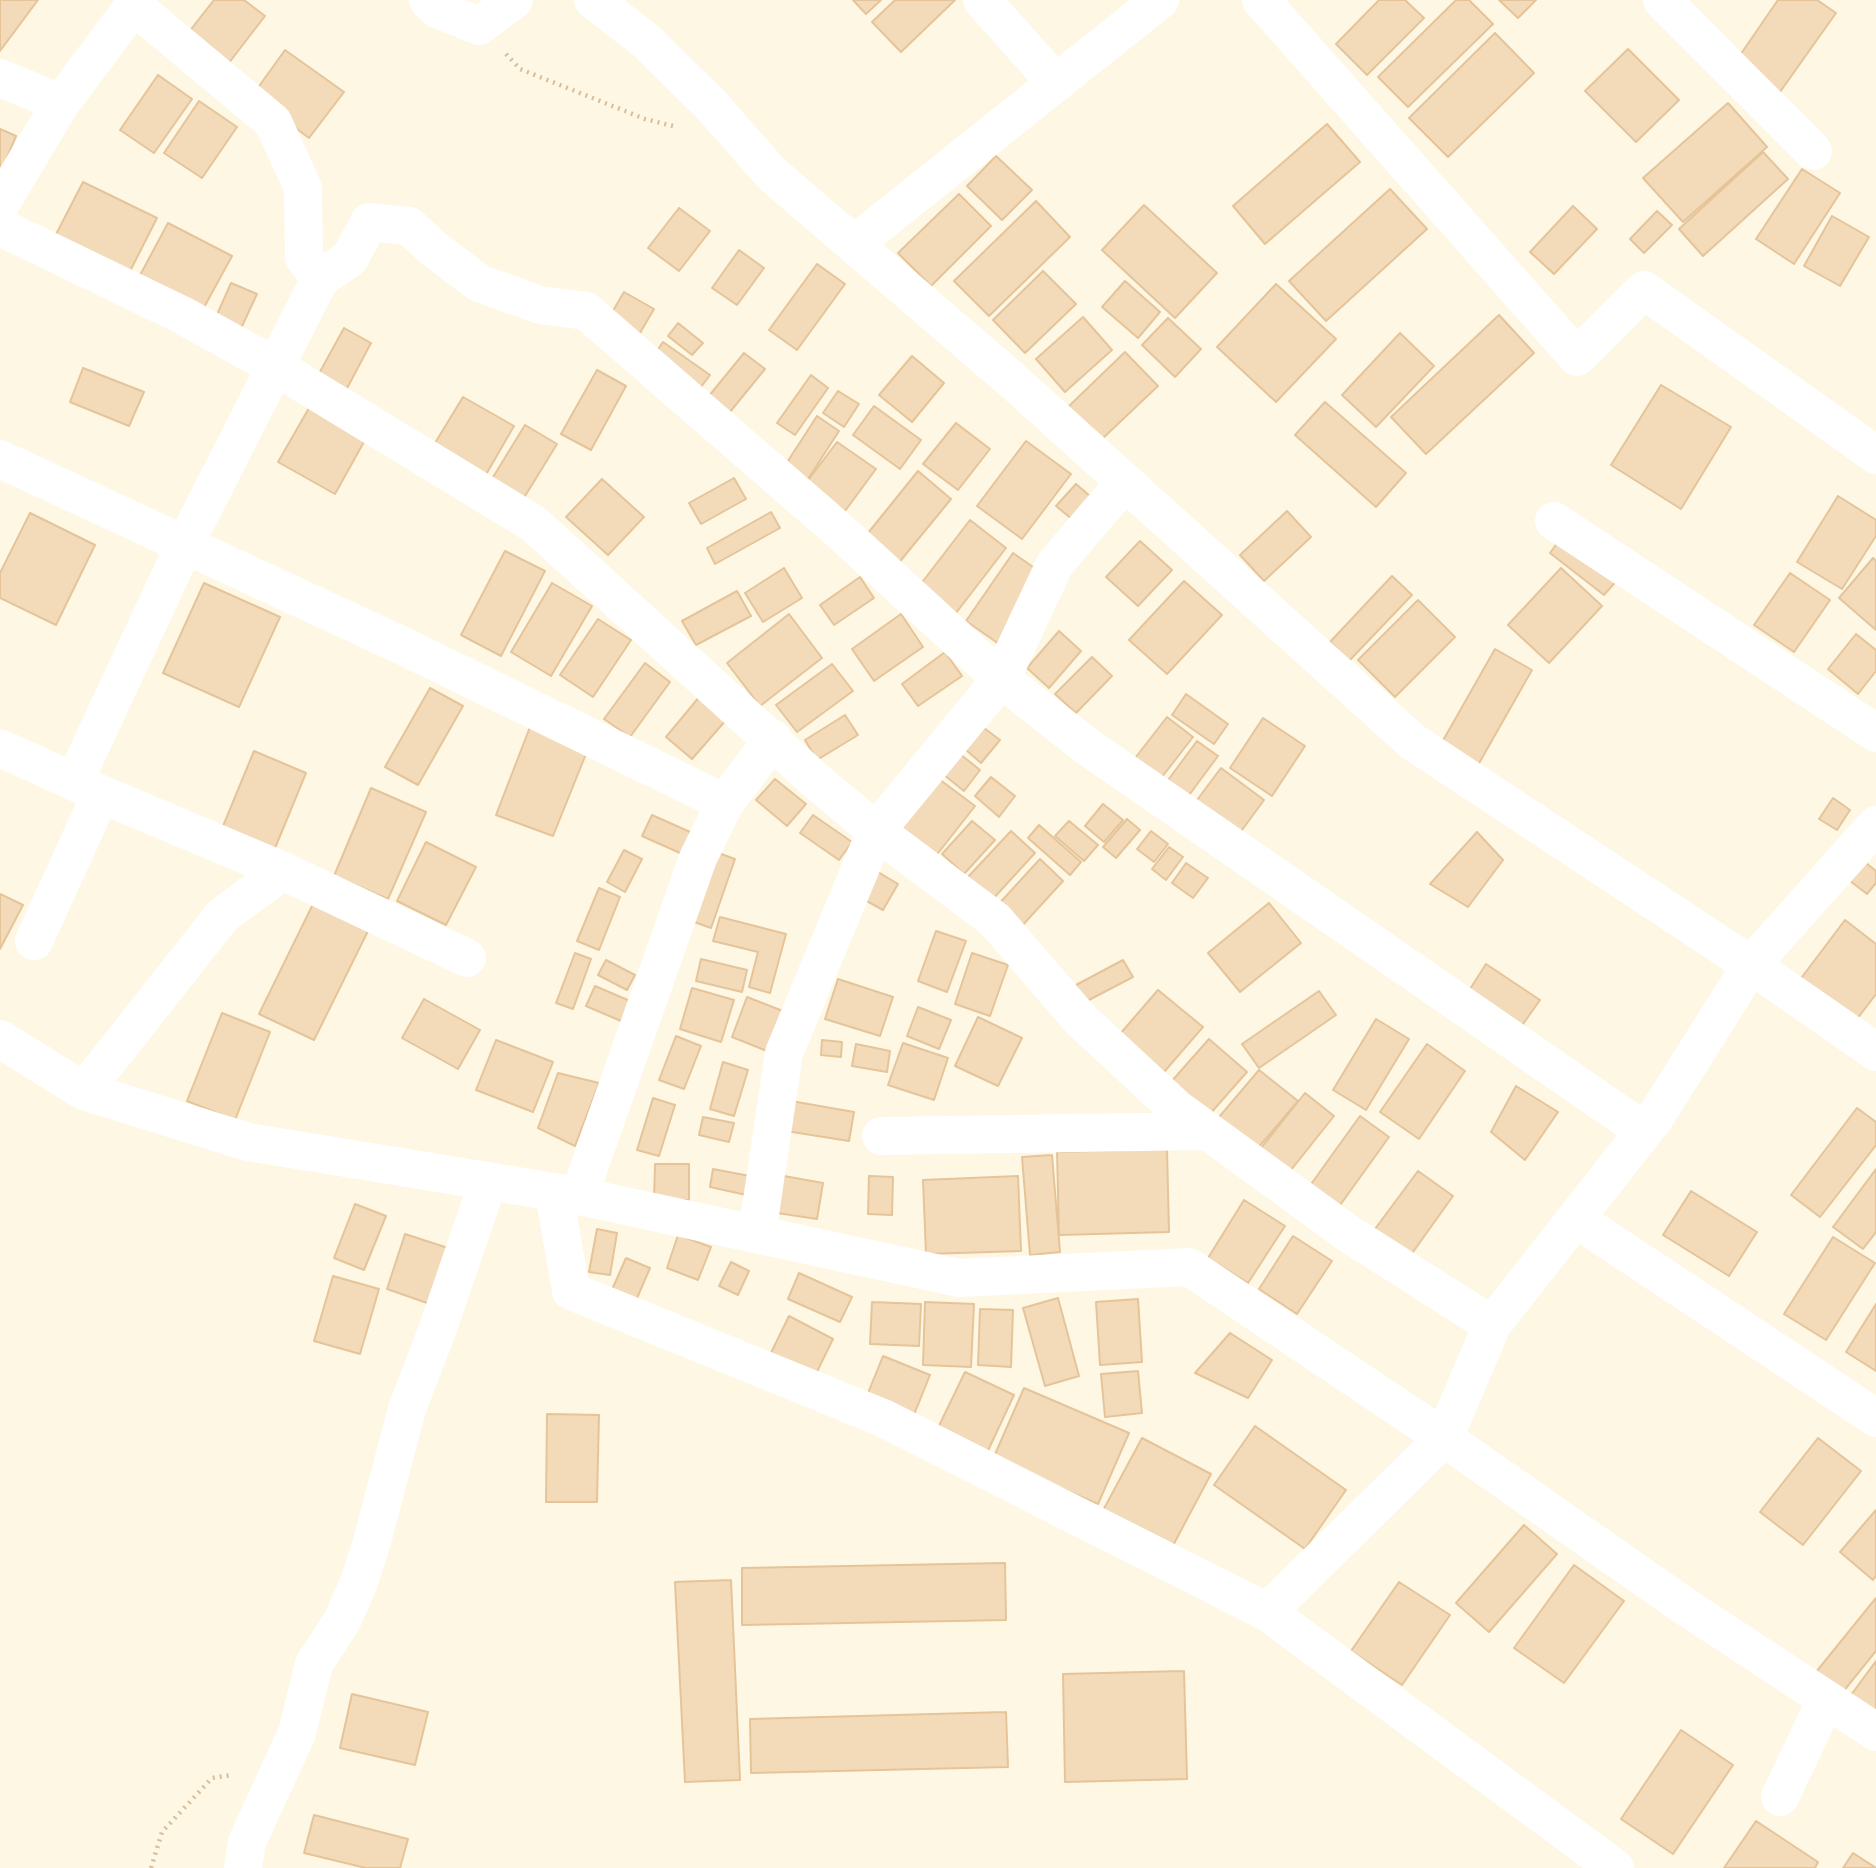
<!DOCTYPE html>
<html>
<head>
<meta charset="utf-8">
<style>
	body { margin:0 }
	canvas { display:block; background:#fdf7e3 }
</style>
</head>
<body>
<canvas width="1876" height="1868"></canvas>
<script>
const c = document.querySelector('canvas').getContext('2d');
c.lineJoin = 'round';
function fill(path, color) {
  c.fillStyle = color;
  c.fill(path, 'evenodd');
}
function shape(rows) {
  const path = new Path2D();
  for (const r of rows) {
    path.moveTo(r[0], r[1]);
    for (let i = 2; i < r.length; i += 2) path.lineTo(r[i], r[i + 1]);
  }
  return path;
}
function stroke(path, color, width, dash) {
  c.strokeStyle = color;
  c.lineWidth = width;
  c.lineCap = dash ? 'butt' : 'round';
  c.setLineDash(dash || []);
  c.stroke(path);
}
const building = shape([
	[0,0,38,0,0,51,0,0],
	[214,0,244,0,265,16,225,68,185,37,214,0],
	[853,0,881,0,866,14,853,0],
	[895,0,955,0,901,52,872,22,895,0],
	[1379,0,1405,0,1424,18,1367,75,1336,44,1379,0],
	[1456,0,1469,0,1493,24,1408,107,1378,77,1456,0],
	[1499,0,1536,0,1518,18,1499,0],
	[1778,0,1817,0,1836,13,1780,92,1736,61,1778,0],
	[1495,33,1534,73,1448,157,1409,118,1495,33],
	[1628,49,1679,100,1636,142,1585,91,1628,49],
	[285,50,344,92,309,138,252,96,285,50],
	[158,75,192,99,154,153,120,130,158,75],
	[199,101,237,127,202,178,164,153,199,101],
	[1728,103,1767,147,1683,222,1643,178,1728,103],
	[1327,124,1360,162,1265,244,1233,206,1327,124],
	[0,129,16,136,0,174,0,129],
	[1763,152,1788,179,1703,256,1679,229,1763,152],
	[996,156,1032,190,1002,220,967,186,996,156],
	[1802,169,1840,193,1794,264,1756,239,1802,169],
	[83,182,157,218,124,283,50,246,83,182],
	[1390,189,1427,229,1326,321,1289,281,1390,189],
	[959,194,991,226,931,286,898,253,959,194],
	[1036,201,1070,237,989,316,954,281,1036,201],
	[1144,205,1217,273,1175,318,1102,250,1144,205],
	[1573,206,1597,229,1554,274,1530,252,1573,206],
	[679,208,710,231,679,271,648,248,679,208],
	[1657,211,1672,225,1644,253,1630,239,1657,211],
	[1832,216,1869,237,1840,286,1804,266,1832,216],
	[168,223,232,256,202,311,138,279,168,223],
	[739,250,764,268,737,305,712,288,739,250],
	[817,264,845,284,797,350,769,330,817,264],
	[1043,271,1076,304,1025,353,993,320,1043,271],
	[1125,281,1160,312,1138,338,1102,307,1125,281],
	[231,283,257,294,237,337,212,326,231,283],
	[1276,284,1336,339,1276,402,1217,347,1276,284],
	[624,292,654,309,637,338,607,321,624,292],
	[1499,315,1534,353,1426,454,1391,417,1499,315],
	[1083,317,1112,350,1065,392,1036,359,1083,317],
	[1168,318,1201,349,1175,377,1142,345,1168,318],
	[678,323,703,343,692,355,668,336,678,323],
	[344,328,371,343,344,394,316,379,344,328],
	[1400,333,1434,366,1376,427,1342,395,1400,333],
	[663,342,710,375,698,391,652,358,663,342],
	[1125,352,1158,386,1101,440,1068,407,1125,352],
	[744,353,765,369,725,418,704,402,744,353],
	[912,356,944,383,912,422,879,395,912,356],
	[83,368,144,392,129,426,70,402,83,368],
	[597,370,626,386,591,450,561,434,597,370],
	[811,375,828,388,795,435,777,423,811,375],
	[1661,385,1731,427,1681,509,1611,465,1661,385],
	[838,391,859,404,844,427,823,413,838,391],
	[463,397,514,426,484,478,432,448,463,397],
	[1325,402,1406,473,1376,507,1295,435,1325,402],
	[874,406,921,440,900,469,853,435,874,406],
	[309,408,365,440,335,494,278,462,309,408],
	[817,416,839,431,808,479,786,464,817,416],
	[956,423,990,449,958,490,923,464,956,423],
	[525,425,557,444,522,501,490,482,525,425],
	[1026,441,1071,474,1022,539,977,506,1026,441],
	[837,442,876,469,845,511,806,483,837,442],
	[918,471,951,499,897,565,864,538,918,471],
	[734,478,746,499,701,524,689,503,734,478],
	[602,479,644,517,608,555,566,517,602,479],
	[1076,484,1098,503,1079,525,1056,506,1076,484],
	[1838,496,1876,520,1876,536,1842,589,1797,562,1838,496],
	[1287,511,1311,537,1264,581,1240,555,1287,511],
	[771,512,780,528,715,564,707,548,771,512],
	[30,513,95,545,56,625,0,598,0,573,30,513],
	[970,520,1006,548,956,613,920,585,970,520],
	[1563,535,1619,578,1604,595,1550,553,1563,535],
	[1140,541,1172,570,1138,606,1106,577,1140,541],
	[505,551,545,571,501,656,461,635,505,551],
	[1013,553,1046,576,999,644,966,621,1013,553],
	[1873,558,1876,561,1876,630,1839,598,1873,558],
	[784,568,802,598,763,622,745,593,784,568],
	[1561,568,1602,606,1549,663,1508,625,1561,568],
	[1790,573,1830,600,1794,652,1754,625,1790,573],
	[1392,576,1412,595,1349,661,1330,642,1392,576],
	[860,577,874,598,834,625,820,605,860,577],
	[1184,581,1222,615,1167,674,1129,640,1184,581],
	[204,583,280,617,239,707,163,673,204,583],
	[552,583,592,606,551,676,511,652,552,583],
	[737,591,751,616,696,645,682,621,737,591],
	[1418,600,1455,637,1395,697,1358,660,1418,600],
	[789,614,822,658,760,706,727,663,789,614],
	[901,614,923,647,874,681,852,649,901,614],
	[598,619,631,640,593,697,560,675,598,619],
	[1059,631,1081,651,1049,688,1027,668,1059,631],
	[1856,634,1876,650,1876,671,1858,694,1828,669,1856,634],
	[1495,649,1532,670,1478,765,1441,744,1495,649],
	[945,652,962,676,918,706,902,684,945,652],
	[1092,657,1112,676,1076,713,1055,694,1092,657],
	[645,663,670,682,630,737,604,719,645,663],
	[832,664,853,691,797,732,776,705,832,664],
	[430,688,463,706,418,785,385,767,430,688],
	[1186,694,1228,724,1214,744,1172,715,1186,694],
	[700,696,727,719,692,759,666,737,700,696],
	[845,715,858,735,817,760,805,740,845,715],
	[1167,717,1193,737,1155,786,1129,766,1167,717],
	[1263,718,1305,746,1272,796,1230,768,1263,718],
	[530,727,588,749,553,836,496,815,530,727],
	[984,728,1000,740,981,763,966,750,984,728],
	[1197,741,1218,756,1181,806,1160,791,1197,741],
	[254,751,306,773,273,853,221,831,254,751],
	[960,754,980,770,964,791,944,775,960,754],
	[1221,768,1264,800,1234,841,1191,808,1221,768],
	[991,777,1015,796,999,817,975,796,991,777],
	[775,779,806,804,787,826,756,800,775,779],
	[939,779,975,806,935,857,899,829,939,779],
	[371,788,426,812,388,899,334,876,371,788],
	[1833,798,1850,810,1837,830,1819,819,1833,798],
	[1103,804,1123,820,1104,842,1085,826,1103,804],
	[652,815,699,836,689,857,642,836,652,815],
	[813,815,852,842,839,860,800,833,813,815],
	[1127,819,1140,830,1116,858,1103,847,1127,819],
	[972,821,995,840,964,874,942,854,972,821],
	[1069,821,1098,845,1084,861,1055,836,1069,821],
	[1039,825,1081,862,1070,875,1028,838,1039,825],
	[1011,831,1035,853,991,901,967,878,1011,831],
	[1151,831,1168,844,1154,862,1137,849,1151,831],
	[1477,832,1503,860,1468,907,1430,884,1477,832],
	[426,842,476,867,446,925,397,901,426,842],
	[1169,847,1183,857,1166,880,1152,869,1169,847],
	[624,850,642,859,625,892,607,882,624,850],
	[710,850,735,859,711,928,686,919,710,850],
	[1856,855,1876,871,1876,883,1867,894,1841,874,1856,855],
	[1040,859,1063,881,1020,928,996,907,1040,859],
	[1186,863,1208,878,1193,898,1172,883,1186,863],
	[878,872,898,884,883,910,863,899,878,872],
	[599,888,620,897,599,950,577,941,599,888],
	[0,894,23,905,0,949,0,894],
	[316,898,371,925,314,1040,259,1014,316,898],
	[1269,903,1301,943,1240,992,1208,953,1269,903],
	[720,917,786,934,770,993,749,987,758,952,713,941,720,917],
	[1845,920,1876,944,1876,994,1854,1023,1799,981,1845,920],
	[936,931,966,941,947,992,918,981,936,931],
	[575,953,591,959,573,1009,556,1003,575,953],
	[972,953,1008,965,990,1016,955,1004,972,953],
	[701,959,747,970,742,992,696,981,701,959],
	[606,960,635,975,627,990,598,975,606,960],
	[1123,960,1133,977,1085,1002,1076,985,1123,960],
	[1486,964,1540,1000,1516,1034,1463,1000,1486,964],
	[838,979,893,997,880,1036,825,1019,838,979],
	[595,986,630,1001,621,1021,586,1006,595,986],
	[692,988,734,1000,721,1042,680,1029,692,988],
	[1158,990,1203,1027,1164,1072,1120,1034,1158,990],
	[1319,991,1336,1015,1259,1068,1242,1044,1319,991],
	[747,997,793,1015,777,1055,732,1037,747,997],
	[424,999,480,1030,458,1069,402,1038,424,999],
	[918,1007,951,1020,939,1049,907,1036,918,1007],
	[222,1013,270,1032,235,1120,187,1101,222,1013],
	[978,1017,1022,1038,998,1086,955,1066,978,1017],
	[1376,1019,1409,1039,1366,1110,1333,1090,1376,1019],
	[676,1036,701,1046,684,1089,659,1080,676,1036],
	[1209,1039,1247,1072,1209,1115,1171,1082,1209,1039],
	[496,1040,553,1062,533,1112,476,1090,496,1040],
	[822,1040,842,1042,841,1057,821,1055,822,1040],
	[903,1043,948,1058,934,1100,888,1085,903,1043],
	[856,1044,890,1051,887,1072,852,1066,856,1044],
	[1427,1044,1465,1071,1419,1139,1380,1112,1427,1044],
	[723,1062,748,1070,734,1116,710,1109,723,1062],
	[1259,1070,1298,1101,1252,1155,1214,1123,1259,1070],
	[558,1073,599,1083,575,1146,538,1128,558,1073],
	[1516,1086,1558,1112,1525,1160,1491,1132,1516,1086],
	[1305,1093,1334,1116,1287,1175,1258,1152,1305,1093],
	[653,1098,675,1105,659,1156,637,1150,653,1098],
	[791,1101,854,1112,849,1141,786,1131,791,1101],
	[1857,1108,1876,1122,1876,1145,1820,1217,1791,1195,1857,1108],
	[1360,1116,1389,1137,1338,1208,1309,1187,1360,1116],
	[703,1117,734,1123,729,1142,699,1135,703,1117],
	[1167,1149,1169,1232,1059,1235,1057,1152,1167,1149],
	[1052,1155,1060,1252,1030,1255,1022,1157,1052,1155],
	[655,1164,689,1164,689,1200,654,1200,655,1164],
	[713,1169,755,1177,751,1196,710,1187,713,1169],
	[1876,1169,1876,1232,1863,1249,1833,1227,1876,1169],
	[1418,1171,1453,1196,1408,1259,1372,1233,1418,1171],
	[784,1176,823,1183,817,1219,777,1213,784,1176],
	[869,1176,893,1177,892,1215,868,1214,869,1176],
	[1018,1176,1021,1251,926,1254,923,1180,1018,1176],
	[1691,1191,1757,1232,1729,1276,1663,1235,1691,1191],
	[1244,1200,1285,1226,1248,1283,1208,1258,1244,1200],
	[355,1204,386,1216,364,1270,334,1258,355,1204],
	[597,1229,617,1233,610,1275,589,1272,597,1229],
	[405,1234,448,1248,430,1304,387,1289,405,1234],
	[678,1235,711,1247,698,1280,667,1268,678,1235],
	[1293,1236,1332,1261,1297,1314,1259,1289,1293,1236],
	[1833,1237,1875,1263,1826,1340,1784,1314,1833,1237],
	[626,1258,650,1268,631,1312,607,1301,626,1258],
	[731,1262,749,1271,738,1295,719,1286,731,1262],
	[799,1273,852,1297,840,1322,788,1299,799,1273],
	[333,1276,379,1289,360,1354,314,1341,333,1276],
	[1058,1298,1079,1376,1045,1386,1023,1308,1058,1298],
	[1138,1299,1142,1362,1100,1365,1096,1302,1138,1299],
	[872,1302,921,1304,919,1346,870,1344,872,1302],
	[925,1302,974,1304,971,1367,923,1365,925,1302],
	[1876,1304,1876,1371,1846,1352,1876,1304],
	[980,1309,1013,1310,1011,1367,978,1365,980,1309],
	[789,1316,833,1339,811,1384,767,1361,789,1316],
	[1230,1333,1272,1360,1248,1398,1195,1373,1230,1333],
	[883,1356,930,1375,909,1427,862,1408,883,1356],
	[1138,1371,1142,1413,1105,1417,1101,1374,1138,1371],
	[965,1372,1014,1395,985,1457,935,1434,965,1372],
	[1024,1388,1129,1433,1098,1504,993,1459,1024,1388],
	[547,1414,599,1415,597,1502,546,1502,547,1414],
	[1255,1426,1346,1490,1305,1549,1214,1485,1255,1426],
	[1142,1438,1211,1474,1169,1553,1100,1516,1142,1438],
	[1818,1438,1861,1471,1803,1545,1760,1512,1818,1438],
	[1876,1510,1876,1576,1873,1580,1840,1552,1876,1510],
	[1524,1525,1557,1554,1489,1632,1456,1603,1524,1525],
	[1005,1563,1006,1620,742,1625,742,1568,1005,1563],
	[1574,1565,1624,1601,1564,1683,1514,1648,1574,1565],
	[731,1580,740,1780,685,1782,675,1582,731,1580],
	[1399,1582,1450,1615,1402,1685,1351,1651,1399,1582],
	[1876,1598,1876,1651,1838,1698,1812,1677,1876,1598],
	[1876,1661,1876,1719,1848,1699,1876,1661],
	[1184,1671,1187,1779,1065,1782,1063,1674,1184,1671],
	[352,1694,428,1712,415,1765,340,1748,352,1694],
	[1006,1712,1008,1767,751,1773,750,1719,1006,1712],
	[1681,1730,1733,1765,1673,1854,1621,1819,1681,1730],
	[314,1815,408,1839,400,1868,366,1868,304,1853,314,1815],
	[1756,1821,1818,1862,1815,1868,1724,1868,1756,1821],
	[1853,1853,1876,1868,1843,1868,1853,1853]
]);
const path = shape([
	[506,54,520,69,645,119,673,126],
	[151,1868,162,1832,212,1778,232,1775]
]);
const minor = shape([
	[428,0,437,9,479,26,514,0],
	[593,0,645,40,711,105,771,173,1013,381,1413,742,1751,965,1876,1052],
	[982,0,1056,83],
	[1261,0,1577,357,1644,290,1876,455],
	[1662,0,1813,151],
	[135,7,273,122,303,188,304,257,320,279,350,258,369,222,409,226,434,249,479,283,540,305,586,311,842,533,1001,679,1088,747,1644,1131],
	[0,78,61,103],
	[0,205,61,103,138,0],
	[0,227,182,315,276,367,534,524,815,780,876,831,995,920,1081,1020,1176,1108,1349,1234,1492,1325],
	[854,244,1160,0],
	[0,459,403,646,725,803],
	[1554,521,1876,733],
	[0,748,99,793],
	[74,782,185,544,320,279],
	[34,941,101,794,283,871],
	[0,1039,84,1091,248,1142,579,1196,959,1278,1189,1267,1444,1438,1683,1605,1876,1732],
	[84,1091,223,915,283,871,467,958],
	[881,1136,1206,1131],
	[554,1193,571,1291,883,1418,1267,1612,1615,1868],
	[579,1196,698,858,725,803,773,739],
	[1576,1219,1876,1418],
	[757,1234,784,1053,876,831,1001,679,1055,564,1125,482],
	[1267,1612,1444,1438,1492,1325,1656,1116,1751,965,1876,825],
	[1780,1797,1826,1700],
	[243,1868,247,1842,297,1733,314,1664,342,1621,359,1582,371,1545,407,1409,438,1328,488,1182]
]);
fill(building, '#f3dbba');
stroke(building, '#e5c49a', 2);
stroke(path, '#d7be9d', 4.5, [2, 5]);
stroke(minor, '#fff', 38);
</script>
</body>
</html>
